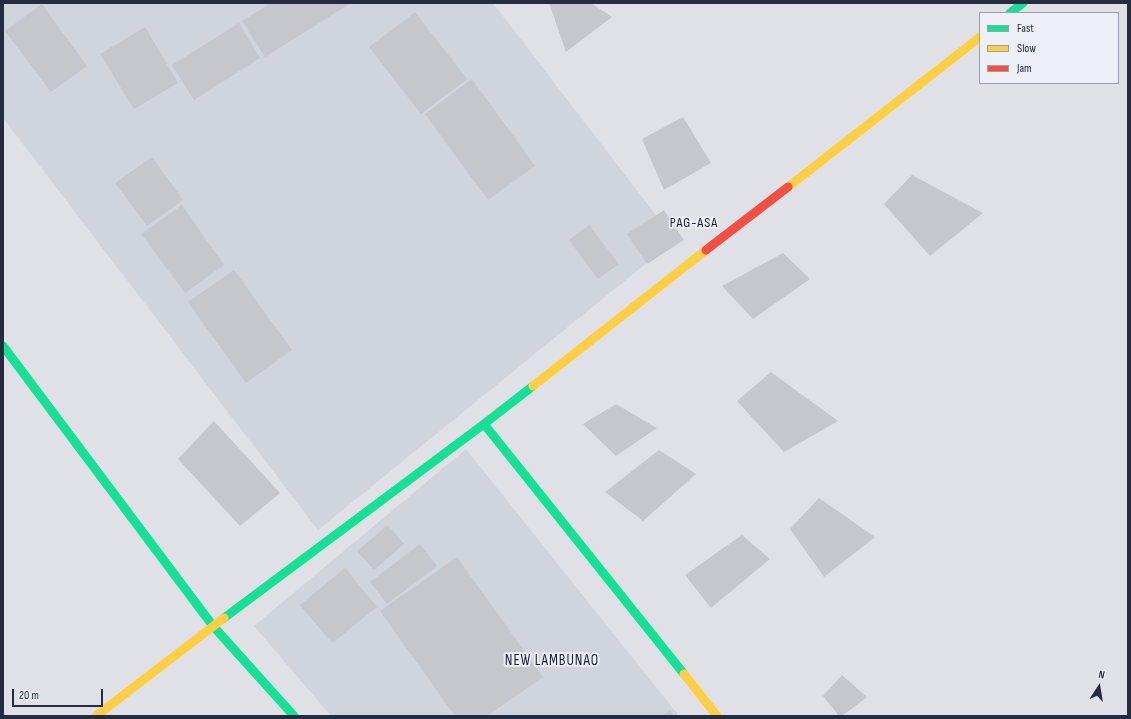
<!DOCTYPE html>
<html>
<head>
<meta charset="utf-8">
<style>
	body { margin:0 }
	#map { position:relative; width:1131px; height:719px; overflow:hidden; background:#e0e1e6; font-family:"Sofia Sans Condensed",sans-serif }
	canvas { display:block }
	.frame { position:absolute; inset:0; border:4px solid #252b41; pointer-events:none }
	.legend { position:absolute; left:979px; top:12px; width:140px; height:72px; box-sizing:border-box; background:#edeff6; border:1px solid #9da1ae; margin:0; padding:5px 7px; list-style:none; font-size:12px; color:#252b41 }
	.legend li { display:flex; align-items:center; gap:8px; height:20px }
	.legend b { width:20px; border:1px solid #9da1ae }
	.north { position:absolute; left:1079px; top:667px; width:40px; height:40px; -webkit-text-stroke:3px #edeff6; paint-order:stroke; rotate:12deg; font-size:11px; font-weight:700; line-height:16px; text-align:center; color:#252b41 }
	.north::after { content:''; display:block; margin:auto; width:14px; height:18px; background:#252b41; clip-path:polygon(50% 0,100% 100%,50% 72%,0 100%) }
	.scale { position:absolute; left:12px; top:689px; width:91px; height:18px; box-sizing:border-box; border:2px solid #252b41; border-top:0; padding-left:5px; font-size:12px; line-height:14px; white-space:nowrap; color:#252b41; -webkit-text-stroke:3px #edeff6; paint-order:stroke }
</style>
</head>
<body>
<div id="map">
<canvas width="1131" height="719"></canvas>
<div class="frame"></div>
<ul class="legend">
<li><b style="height:5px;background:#16e098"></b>Fast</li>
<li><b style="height:5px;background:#ffcf43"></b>Slow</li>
<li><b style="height:5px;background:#f24e42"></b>Jam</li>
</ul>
<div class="north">N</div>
<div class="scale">20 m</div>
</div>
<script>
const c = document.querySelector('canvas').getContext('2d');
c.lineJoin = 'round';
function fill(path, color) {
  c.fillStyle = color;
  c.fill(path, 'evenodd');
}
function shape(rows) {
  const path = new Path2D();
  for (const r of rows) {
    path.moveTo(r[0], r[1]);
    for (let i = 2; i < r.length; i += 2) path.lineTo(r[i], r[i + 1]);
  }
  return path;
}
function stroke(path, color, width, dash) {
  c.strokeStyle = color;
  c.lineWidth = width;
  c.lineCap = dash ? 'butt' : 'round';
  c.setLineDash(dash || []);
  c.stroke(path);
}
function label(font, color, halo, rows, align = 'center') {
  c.font = font + ' "Sofia Sans Condensed",sans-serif';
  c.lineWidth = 4;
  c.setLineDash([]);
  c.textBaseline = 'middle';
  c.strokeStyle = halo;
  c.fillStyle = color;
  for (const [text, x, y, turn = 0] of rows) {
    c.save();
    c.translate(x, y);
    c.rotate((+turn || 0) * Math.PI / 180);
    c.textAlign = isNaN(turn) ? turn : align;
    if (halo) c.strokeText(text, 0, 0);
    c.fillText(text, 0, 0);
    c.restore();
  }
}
const built = shape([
	[3,3,493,3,675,240,318,530,3,118],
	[466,449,679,716,331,716,254,626]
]);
const building = shape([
	[271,3,351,3,265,57,242,21],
	[549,3,591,3,612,17,566,52],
	[42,4,87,66,51,92,5,31],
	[415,12,467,79,421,114,369,47],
	[239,23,260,58,194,100,172,65],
	[145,27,178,83,134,109,100,54],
	[472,79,535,166,488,200,425,114],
	[683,117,711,163,664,190,642,139],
	[152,157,183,200,147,226,115,183],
	[912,175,983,213,930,256,884,204],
	[182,205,224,265,185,293,141,234],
	[664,210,684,240,647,264,627,234],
	[589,225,619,264,598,279,569,240],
	[783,253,810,279,753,319,722,286],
	[234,270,292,350,246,383,188,302],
	[771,372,838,421,784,452,737,401],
	[616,404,657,428,616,456,583,424],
	[214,421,280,493,240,526,178,459],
	[659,450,696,474,643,521,605,492],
	[819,498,875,537,824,577,790,529],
	[388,525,404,544,374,570,357,551],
	[742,535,770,559,711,608,685,575],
	[420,544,437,566,387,604,370,582],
	[457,557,543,677,487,716,455,716,380,611],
	[345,568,377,607,332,643,300,605],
	[842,675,867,697,842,716,839,716,823,696],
	[670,710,674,716,663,716]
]);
const fast = shape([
	[1010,13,1023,3],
	[3,346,213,626,294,716],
	[484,424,684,674],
	[224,618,484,424,533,386]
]);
const slow = shape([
	[788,187,980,37],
	[533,386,706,250],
	[684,674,717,716],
	[96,716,224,618]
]);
const jam = shape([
	[706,250,788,187]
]);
const neighbourhoodNames = [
	["PAG-ASA",694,223]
];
const quarterNames = [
	["NEW LAMBUNAO",552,661]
];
fill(built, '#d0d4dd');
fill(building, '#c6c7cd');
stroke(fast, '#16e098', 9);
stroke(slow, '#ffcf43', 9);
stroke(jam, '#f24e42', 9);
c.letterSpacing = '1px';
label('14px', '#171d31', '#edeff6', neighbourhoodNames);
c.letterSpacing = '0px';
c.letterSpacing = '1px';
label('15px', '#171d31', '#edeff6', quarterNames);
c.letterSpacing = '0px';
</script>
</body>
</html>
